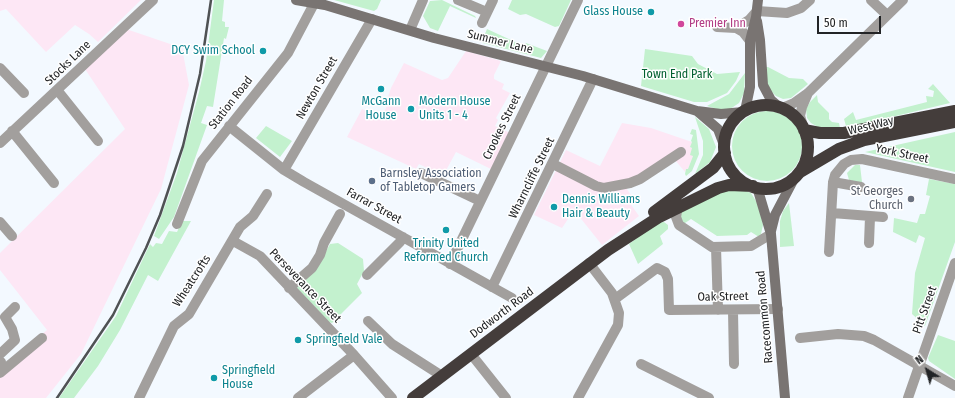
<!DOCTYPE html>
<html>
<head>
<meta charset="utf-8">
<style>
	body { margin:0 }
	#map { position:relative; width:955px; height:398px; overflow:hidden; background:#f3f9ff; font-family:"Fira Sans Condensed",sans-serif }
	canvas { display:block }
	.north { position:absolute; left:907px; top:350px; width:40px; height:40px; -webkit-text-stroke:3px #fff; paint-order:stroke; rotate:323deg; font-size:11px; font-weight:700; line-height:16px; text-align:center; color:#222426 }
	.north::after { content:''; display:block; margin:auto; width:14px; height:18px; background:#222426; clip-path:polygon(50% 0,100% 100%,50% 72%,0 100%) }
	.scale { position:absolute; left:817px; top:16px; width:64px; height:18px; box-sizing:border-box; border:2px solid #222426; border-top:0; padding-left:5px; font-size:12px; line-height:14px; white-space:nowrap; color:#222426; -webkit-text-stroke:3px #fff; paint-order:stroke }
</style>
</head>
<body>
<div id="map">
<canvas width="955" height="398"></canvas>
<div class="north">N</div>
<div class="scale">50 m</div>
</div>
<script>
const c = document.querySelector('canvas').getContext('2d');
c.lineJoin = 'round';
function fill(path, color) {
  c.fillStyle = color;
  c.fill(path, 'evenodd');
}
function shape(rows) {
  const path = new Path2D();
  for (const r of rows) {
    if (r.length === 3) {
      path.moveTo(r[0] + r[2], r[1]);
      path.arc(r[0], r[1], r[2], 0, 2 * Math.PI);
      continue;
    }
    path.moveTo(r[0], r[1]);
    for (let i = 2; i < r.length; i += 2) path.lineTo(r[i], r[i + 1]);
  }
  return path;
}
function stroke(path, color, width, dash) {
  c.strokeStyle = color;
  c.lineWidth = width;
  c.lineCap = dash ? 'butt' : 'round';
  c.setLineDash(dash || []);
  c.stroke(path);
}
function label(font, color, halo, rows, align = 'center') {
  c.font = font + ' "Fira Sans Condensed",sans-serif';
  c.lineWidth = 3;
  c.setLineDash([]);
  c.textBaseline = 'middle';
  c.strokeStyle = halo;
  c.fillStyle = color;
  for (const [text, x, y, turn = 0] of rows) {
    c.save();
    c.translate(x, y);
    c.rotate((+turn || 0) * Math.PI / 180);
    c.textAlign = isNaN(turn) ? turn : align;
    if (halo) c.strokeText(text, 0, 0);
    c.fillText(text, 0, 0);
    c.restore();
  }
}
const industrial = shape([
	[0,0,141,0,98,42,89,34,75,25,46,52,6,9,0,11],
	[126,29,182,48,189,85,161,189,81,354,46,398,0,398,0,369,47,330,0,270,0,253,125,129,85,69],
	[466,51,501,61,494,75,494,79,504,84,502,89,510,93,496,118,498,120,495,126,510,133,493,170,456,152,443,176,419,164,416,169,347,137,362,109,381,118,388,104,386,103,391,88,404,63,442,80,448,78],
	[622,123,651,128,692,142,690,147,692,148,693,156,688,169,686,169,685,172,675,160,626,188,631,195,627,199,639,216,602,245,574,210,562,228,534,215,566,150,600,166]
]);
const green = shape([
	[214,0,224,0,222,21,225,22,225,27,229,27,226,39,224,38,213,107,207,106,201,123,207,125,174,217,159,239,154,236,177,173,199,92,206,61],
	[334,0,381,0,377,9,374,11],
	[442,0,475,16,476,18,450,6,438,31,430,28,423,16,430,1],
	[512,0,571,0,559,26,555,27,526,14,520,15,508,9],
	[487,29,524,46,526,43,547,51,541,58,483,43,482,41],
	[645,49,692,56,698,64,717,74,740,72,736,81,727,93,707,102,694,102,641,86],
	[765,67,768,67,789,78,803,79,808,84,791,98,783,99,776,96,771,91,767,82],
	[745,73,744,93,739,103,730,109,717,109,707,106,729,94],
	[933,84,950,103,854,126,847,127,846,126,844,119,853,112,856,120,927,102,926,96,933,97,934,91,928,89],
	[817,95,818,102,829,113,829,119,832,122,839,123,840,128,818,127,811,123,807,118,806,109,810,102],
	[767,146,35],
	[695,117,709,129,716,147,710,162,695,174,703,155,703,141],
	[266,126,292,141,280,157,256,138],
	[692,129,696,130,699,154,692,171,686,176,685,174,686,169,688,169,693,156,690,155,692,148,690,147,692,142,691,141,693,135,690,134],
	[955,132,955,172,865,152],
	[855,165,860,165,862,182,856,182,849,180,847,173],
	[929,179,955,184,955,242,925,326,912,314,915,273,925,238,919,235,916,243,893,232,894,218,917,223,920,214,925,214,930,196,926,195],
	[736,187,751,193,759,206,763,225,761,234,759,237,751,232,747,235,717,236,691,219,682,225,679,213,718,190],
	[789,203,794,246,780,247,780,221,783,211],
	[182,221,191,221,158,281,148,275,120,330,98,366,74,398,59,398,116,316,150,244,153,247,156,243,162,244,169,231,177,232],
	[664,222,668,225,668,229,660,236,663,244,638,264,629,244,657,223],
	[338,243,363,259,364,271,357,284,362,293,332,323,329,322,296,287,322,259,330,244],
	[938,335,955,341,955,379,929,361,928,358]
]);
const street = shape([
	[458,0,487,12],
	[871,0,887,15],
	[482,23,493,0],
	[717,27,736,28,743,32,750,41],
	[736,28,749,20,757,11,787,13,801,8,810,0],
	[410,30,423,0],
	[0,68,24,93],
	[58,91,98,141],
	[782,108,794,103,808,93,903,0],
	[229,126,284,170,304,182,512,298],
	[803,126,800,116,802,107,808,93],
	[12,131,54,183],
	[0,143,153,0],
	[553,164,596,186,604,188,630,183,640,179,681,152],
	[284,170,372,19],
	[421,173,480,201],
	[833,182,861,187],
	[678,206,676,217,679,225,712,247,751,246,771,234],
	[832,213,883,217],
	[0,222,12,236],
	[177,224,202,161,288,53,316,0],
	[233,241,260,256,354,355],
	[869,243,870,217],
	[716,247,718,310],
	[829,252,833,182,835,175,844,164,851,160,862,159,955,179],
	[450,264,578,0],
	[367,275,400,242,403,237],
	[492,287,593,79],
	[289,288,312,268,320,255,324,243,340,214],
	[615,299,657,268,665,272,668,279,669,310,778,309],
	[733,311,734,364],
	[368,321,392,344,442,376],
	[800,338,838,334,864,336,874,340,955,386],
	[0,354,15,340,12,329,5,317,15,307],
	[471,354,506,398],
	[0,362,1,362],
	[641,364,709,398],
	[0,373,42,338],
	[139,398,174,326,189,314,240,227,253,216,267,194],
	[298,398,354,355,392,398],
	[578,398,618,325,619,313,612,293,589,263],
	[908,398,955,263]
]);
const secondary = shape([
	[296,0,325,5,434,38,583,76,697,111,721,114,743,112],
	[757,21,760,40,763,85,771,100,778,106],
	[697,111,718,129,724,145],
	[745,111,750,87,750,41,756,17,758,0],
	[757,187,771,234,785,398],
	[771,231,775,215,795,177]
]);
const highway = shape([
	[766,147,42],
	[804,130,820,133,844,133,955,111],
	[800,172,839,149,864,140,955,122],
	[654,212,713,168,725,153],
	[413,398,608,250,659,217,718,188,729,185,753,186]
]);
const rail = shape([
	[57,398,113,315,146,248,160,215,183,146,200,74,211,0]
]);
const markers = [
	[651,12,4,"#0f9aa8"],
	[681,24,4,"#d1479c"],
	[263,51,4,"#0f9aa8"],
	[381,89,4,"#0f9aa8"],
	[411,109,4,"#0f9aa8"],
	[372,181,4,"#5c6f8a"],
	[911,199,4,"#6b7280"],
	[554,207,4,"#0f9aa8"],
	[446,230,4,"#0f9aa8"],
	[298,340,4,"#0f9aa8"],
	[214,378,4,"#0f9aa8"]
];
const cultureNames = [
	["Glass House",643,12,"right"],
	["DCY Swim School",255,51,"right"],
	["McGann",381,102,"center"],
	["House",381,116,"center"],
	["Modern House",419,102],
	["Units 1 - 4",419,116],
	["Dennis Williams",562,200],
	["Hair & Beauty",562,214],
	["Trinity United",446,244,"center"],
	["Reformed Church",446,258,"center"],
	["Springfield Vale",306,340],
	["Springfield",222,371],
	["House",222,385]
];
const hotelNames = [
	["Premier Inn",689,24]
];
const streetNames = [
	["Summer Lane",500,42,14],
	["Stocks Lane",68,63,-44],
	["Newton Street",317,88,-60],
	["Station Road",231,103,-52],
	["West Way",871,126,-14],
	["Crookes Street",502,127,-64],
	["York Street",902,154,12],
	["Wharncliffe Street",532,178,-64],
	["Farrar Street",374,206,29],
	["Wheatcrofts",192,281,-57],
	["Perseverance Street",305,286,46],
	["Oak Street",723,297,-1],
	["Pitt Street",925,310,-70],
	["Dodworth Road",502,313,-37],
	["Racecommon Road",765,317,-95]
];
const parkNames = [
	["Town End Park",677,75]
];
const serviceNames = [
	["Barnsley Association",380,174],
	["of Tabletop Gamers",380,188]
];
const worshipNames = [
	["St Georges",903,192],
	["Church",903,206]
];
fill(industrial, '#fde7f5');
fill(green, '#c3f1ce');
stroke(street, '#a29f9d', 10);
stroke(secondary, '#797472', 10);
stroke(highway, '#443d3b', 12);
stroke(rail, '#4f5254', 2.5);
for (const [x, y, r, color] of markers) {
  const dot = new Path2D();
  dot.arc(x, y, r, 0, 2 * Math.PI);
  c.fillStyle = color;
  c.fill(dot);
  stroke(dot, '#fff', 1.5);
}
label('12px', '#0d838f', '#fff', cultureNames, 'left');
label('12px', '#b23c85', '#fff', hotelNames, 'left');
label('12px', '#222426', '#fff', streetNames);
label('12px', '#00602f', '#fff', parkNames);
label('12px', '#4e5e75', '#fff', serviceNames, 'left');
label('12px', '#5b616d', '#fff', worshipNames, 'right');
</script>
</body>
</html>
